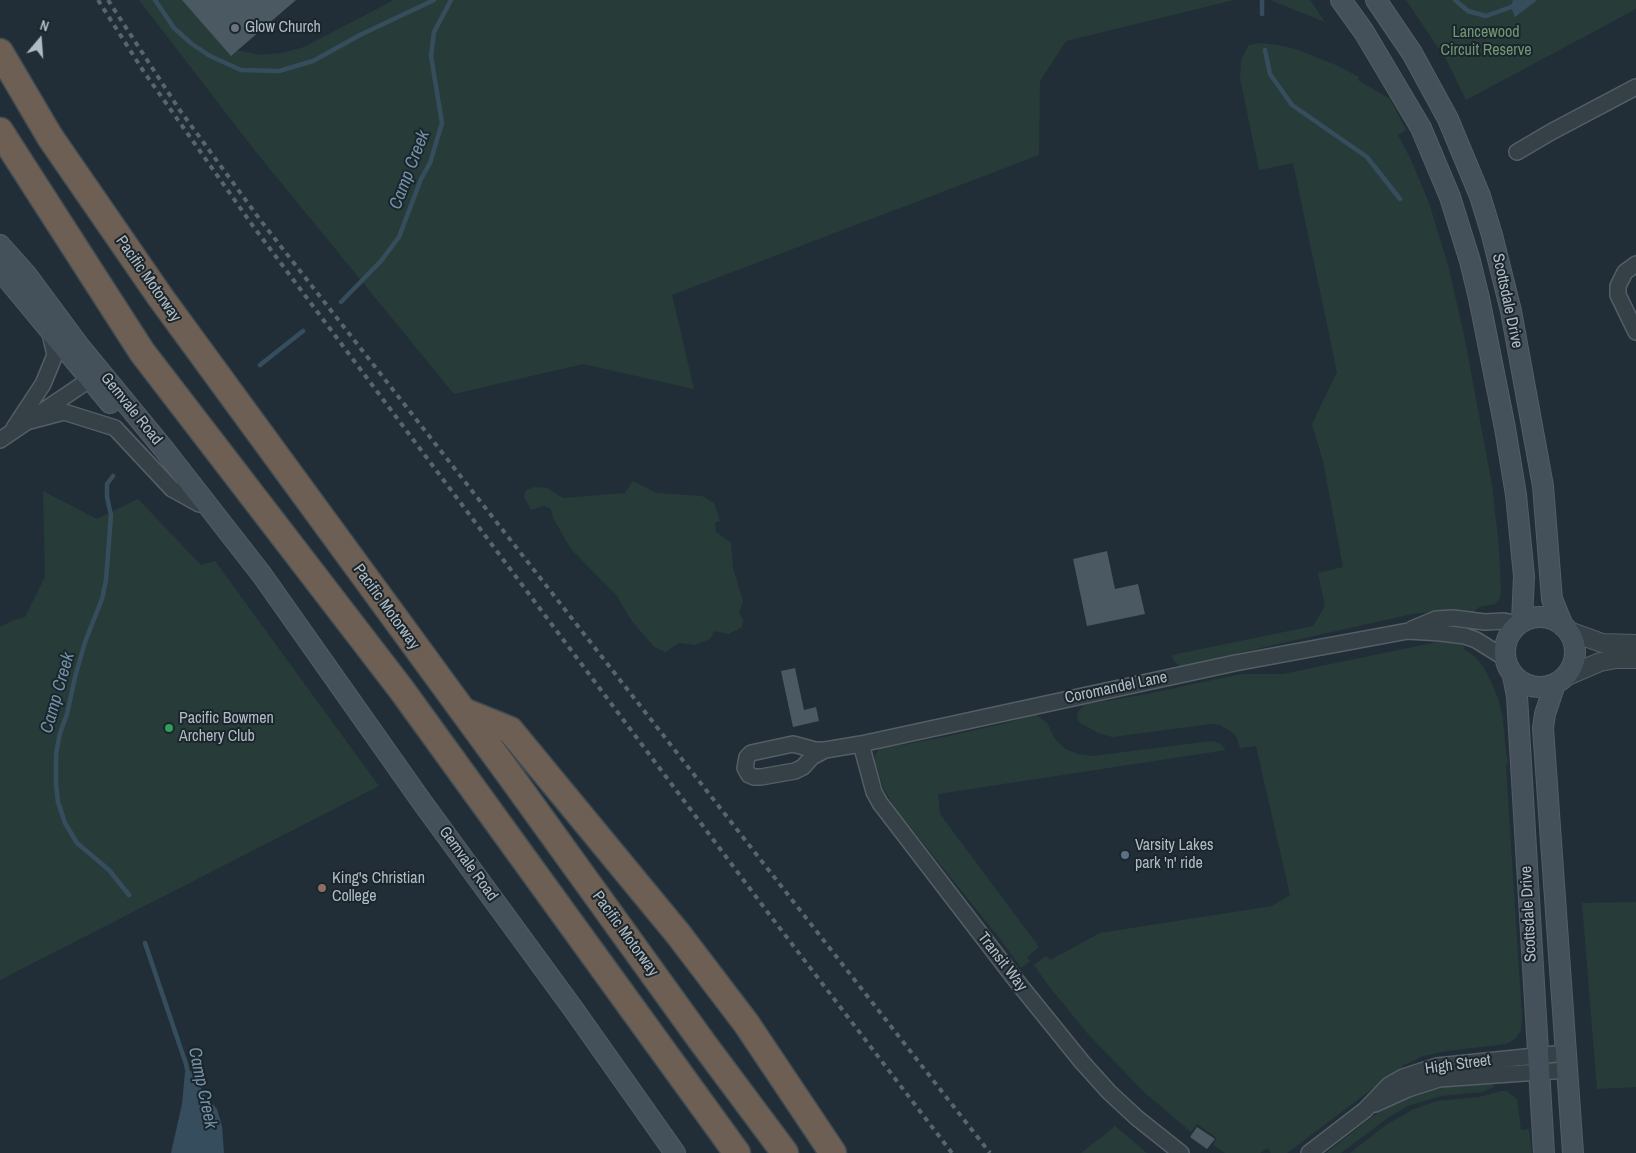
<!DOCTYPE html>
<html>
<head>
<meta charset="utf-8">
<style>
	body { margin:0 }
	#map { position:relative; width:1636px; height:1153px; overflow:hidden; background:#222e37; font-family:"Archivo Narrow",sans-serif }
	canvas { display:block }
	.north { position:absolute; left:15px; top:15px; width:50px; height:50px; -webkit-text-stroke:4px #1b252c; paint-order:stroke; rotate:18deg; font-size:14px; font-weight:700; line-height:20px; text-align:center; color:#b0bbc4 }
	.north::after { content:''; display:block; margin:auto; width:18px; height:22px; background:#b0bbc4; clip-path:polygon(50% 0,100% 100%,50% 72%,0 100%) }
</style>
</head>
<body>
<div id="map">
<canvas width="1636" height="1153"></canvas>
<div class="north">N</div>
</div>
<script>
const c = document.querySelector('canvas').getContext('2d');
c.lineJoin = 'round';
function fill(path, color) {
  c.fillStyle = color;
  c.fill(path, 'evenodd');
}
function shape(rows) {
  const path = new Path2D();
  for (const r of rows) {
    if (r.length === 3) {
      path.moveTo(r[0] + r[2], r[1]);
      path.arc(r[0], r[1], r[2], 0, 2 * Math.PI);
      continue;
    }
    path.moveTo(r[0], r[1]);
    for (let i = 2; i < r.length; i += 2) path.lineTo(r[i], r[i + 1]);
  }
  return path;
}
function stroke(path, color, width, dash) {
  c.strokeStyle = color;
  c.lineWidth = width;
  c.lineCap = dash ? 'butt' : 'round';
  c.setLineDash(dash || []);
  c.stroke(path);
}
function label(font, color, halo, rows, align = 'center') {
  c.font = font + ' "Archivo Narrow",sans-serif';
  c.lineWidth = 4;
  c.setLineDash([]);
  c.textBaseline = 'middle';
  c.strokeStyle = halo;
  c.fillStyle = color;
  for (const [text, x, y, turn = 0] of rows) {
    c.save();
    c.translate(x, y);
    c.rotate((+turn || 0) * Math.PI / 180);
    c.textAlign = isNaN(turn) ? turn : align;
    if (halo) c.strokeText(text, 0, 0);
    c.fillText(text, 0, 0);
    c.restore();
  }
}
const green = shape([
	[139,0,188,0,237,50,259,55,282,53,304,47,394,0,1234,0,1066,41,1040,81,1039,155,672,295,694,389,583,364,454,394,256,152],
	[1270,0,1310,0,1325,22],
	[1406,0,1636,0,1636,9,1466,100,1447,61],
	[1261,43,1278,45,1295,49,1336,65,1359,77,1358,80,1390,99,1406,130,1398,135,1411,160,1429,203,1448,265,1464,335,1492,485,1499,548,1501,592,1499,600,1495,604,1479,607,1473,613,1454,610,1412,614,1180,666,1174,661,1172,655,1313,626,1325,606,1318,573,1343,567,1323,461,1312,424,1337,372,1293,163,1259,170,1240,78,1241,60,1249,45],
	[633,481,656,493,702,496,714,503,720,521,715,523,716,532,731,543,733,568,743,601,739,612,743,620,742,627,729,634,714,631,710,639,695,645,679,643,665,652,654,647,632,621,616,595,571,549,553,518,551,509,544,506,531,510,524,496,526,490,535,487,547,488,563,498,625,493],
	[43,491,97,519,138,499,201,565,215,561,379,786,0,980,0,627,14,620,25,617,45,577],
	[1442,641,1466,643,1464,649,1476,658,1484,668,1492,684,1499,701,1503,719,1506,753,1508,762,1506,766,1507,784,1522,1017,1521,1030,1516,1038,1506,1044,1447,1051,1423,1056,1404,1065,1287,1153,1271,1153,1268,1148,1260,1153,1225,1153,1213,1145,1217,1138,1197,1124,1191,1132,1144,1092,1088,1034,1048,985,1034,965,1046,956,1050,960,1100,933,1272,906,1290,895,1256,746,1240,748,1237,738,1232,732,1220,725,1211,724,1112,737,1098,733,1080,723,1077,719,1078,712,1084,705,1152,693,1212,680,1242,674,1283,674],
	[1033,715,1038,716,1047,723,1055,739,1065,749,1078,754,1093,756,1212,741,1219,743,1226,750,938,794,940,814,1039,947,1027,957,1030,961,1021,968,1001,940,894,807,883,787,875,762,875,756,878,750,885,746,903,745,949,736,1007,723],
	[1636,902,1636,1087,1597,1089,1582,903],
	[1492,1083,1494,1087,1482,1092,1441,1096,1408,1106,1389,1117,1341,1153,1326,1153,1372,1117,1396,1102,1418,1092,1454,1084,1480,1085],
	[1502,1091,1507,1091,1517,1099,1521,1130,1529,1129,1532,1153,1350,1153,1386,1125,1412,1110,1437,1101,1479,1097],
	[1115,1126,1147,1153,1081,1153,1108,1132]
]);
const water = shape([
	[1513,0,1537,0,1515,17,1511,7],
	[193,1071,204,1094,217,1109,222,1126,224,1153,171,1153,182,1104,185,1072]
]);
const stream = shape([
	[155,0,174,28,192,44,210,56,241,70,279,71,313,61,360,35,434,0],
	[1455,0,1468,11,1486,16,1511,7,1521,0],
	[1262,14,1262,0],
	[1265,50,1270,74,1292,105,1367,157,1400,199],
	[341,302,381,261,399,237,421,179,430,163,442,123,431,56,434,32,451,0],
	[260,365,303,331],
	[113,476,107,484,107,497,111,515,106,580,102,599,85,642,75,677,67,714,60,733,56,754,56,784,58,802,65,823,77,843,109,870,129,895],
	[145,943,186,1064,189,1078]
]);
const building = shape([
	[182,0,296,0,231,56],
	[1107,551,1115,589,1138,584,1145,614,1087,626,1073,559],
	[795,668,804,710,816,707,819,721,793,727,781,671],
	[1197,1127,1215,1139,1207,1149,1190,1137]
]);
const minor = shape([
	[1517,152,1551,132,1636,87],
	[1636,264,1625,272,1618,286,1618,295,1636,332],
	[30,421,64,412,115,428,172,489,199,504],
	[14,428,43,384,55,355,50,333],
	[0,440,89,380,97,373],
	[1412,629,1436,619,1453,618,1485,622,1504,621,1519,624],
	[861,744,874,792,880,803,1015,979,1082,1062,1109,1092,1137,1118,1181,1153],
	[825,750,812,757,803,767,795,771,761,777,754,777,749,775,745,768,747,757,751,753,793,744,815,750,825,750,861,744,1235,663,1408,631,1441,633,1465,636,1476,640,1505,658],
	[1375,1104,1408,1089,1439,1079,1567,1070],
	[1309,1153,1365,1110,1389,1085,1403,1077,1437,1066,1565,1053]
]);
const tertiary = shape([
	[1566,630,1602,643,1636,644],
	[1565,677,1600,662,1616,659,1636,659]
]);
const secondary = shape([
	[1341,0,1364,32,1421,128,1450,197,1470,261,1479,298,1505,428,1516,495,1524,576,1522,622],
	[1376,0,1412,53,1448,119,1480,196,1492,235,1511,311,1543,486,1552,599,1563,626],
	[0,245,26,274,80,347,163,448,262,575,422,802,574,1010,675,1153],
	[0,270,110,403],
	[1540,652,35],
	[1513,676,1517,696,1544,1153],
	[1555,684,1545,714,1543,728,1573,1153]
]);
const motorway = shape([
	[0,52,50,137,161,298,512,778,703,1043,785,1153],
	[0,131,142,352,401,689,737,1153],
	[463,711,510,730,679,935,746,1023,833,1153]
]);
const rail = shape([
	[98,0,144,72,253,226,769,914,952,1153],
	[108,0,179,109,261,221,990,1153]
]);
const markers = [
	[235,28,5,"#6b7280"],
	[169,728,5,"#2e9e5b"],
	[1125,855,5,"#5c6f8a"],
	[322,888,5,"#8d6e63"]
];
const poiNames = [
	["Glow Church",245,28],
	["Pacific Bowmen",179,719],
	["Archery Club",179,737],
	["Varsity Lakes",1135,846],
	["park 'n' ride",1135,864],
	["King's Christian",332,879],
	["College",332,897]
];
const parkNames = [
	["Lancewood",1486,33],
	["Circuit Reserve",1486,51]
];
const streetNames = [
	["Pacific Motorway",148,279,55],
	["Scottsdale Drive",1507,301,78],
	["Gemvale Road",131,409,51],
	["Pacific Motorway",386,607,54],
	["Coromandel Lane",1116,688,-12],
	["Gemvale Road",468,864,54],
	["Scottsdale Drive",1529,914,-93],
	["Pacific Motorway",625,934,54],
	["Transit Way",1002,962,52],
	["High Street",1458,1065,-8]
];
const waterNames = [
	["Camp Creek",410,170,-69],
	["Camp Creek",58,693,-74],
	["Camp Creek",202,1088,78]
];
fill(green, '#273c39');
fill(water, '#364d5d');
stroke(stream, '#364d5d', 4.5);
fill(building, '#4a5962');
stroke(minor, '#535e65', 18);
stroke(tertiary, '#535e65', 20);
stroke(secondary, '#535e65', 22);
stroke(motorway, '#404b52', 29);
stroke(minor, '#354047', 15);
stroke(tertiary, '#354047', 18);
stroke(secondary, '#44505a', 20);
stroke(motorway, '#6d5f53', 26);
stroke(rail, '#58656e', 4, [5, 5]);
for (const [x, y, r, color] of markers) {
  const dot = new Path2D();
  dot.arc(x, y, r, 0, 2 * Math.PI);
  c.fillStyle = color;
  c.fill(dot);
  stroke(dot, '#1b252c', 2);
}
label('16px', '#b0bbc4', '#1b252c', poiNames, 'left');
label('16px', '#709873', '#1b252c', parkNames);
label('16px', '#b0bbc4', '#1b252c', streetNames);
label('italic 18px', '#7291a6', '#1b252c', waterNames);
</script>
</body>
</html>
